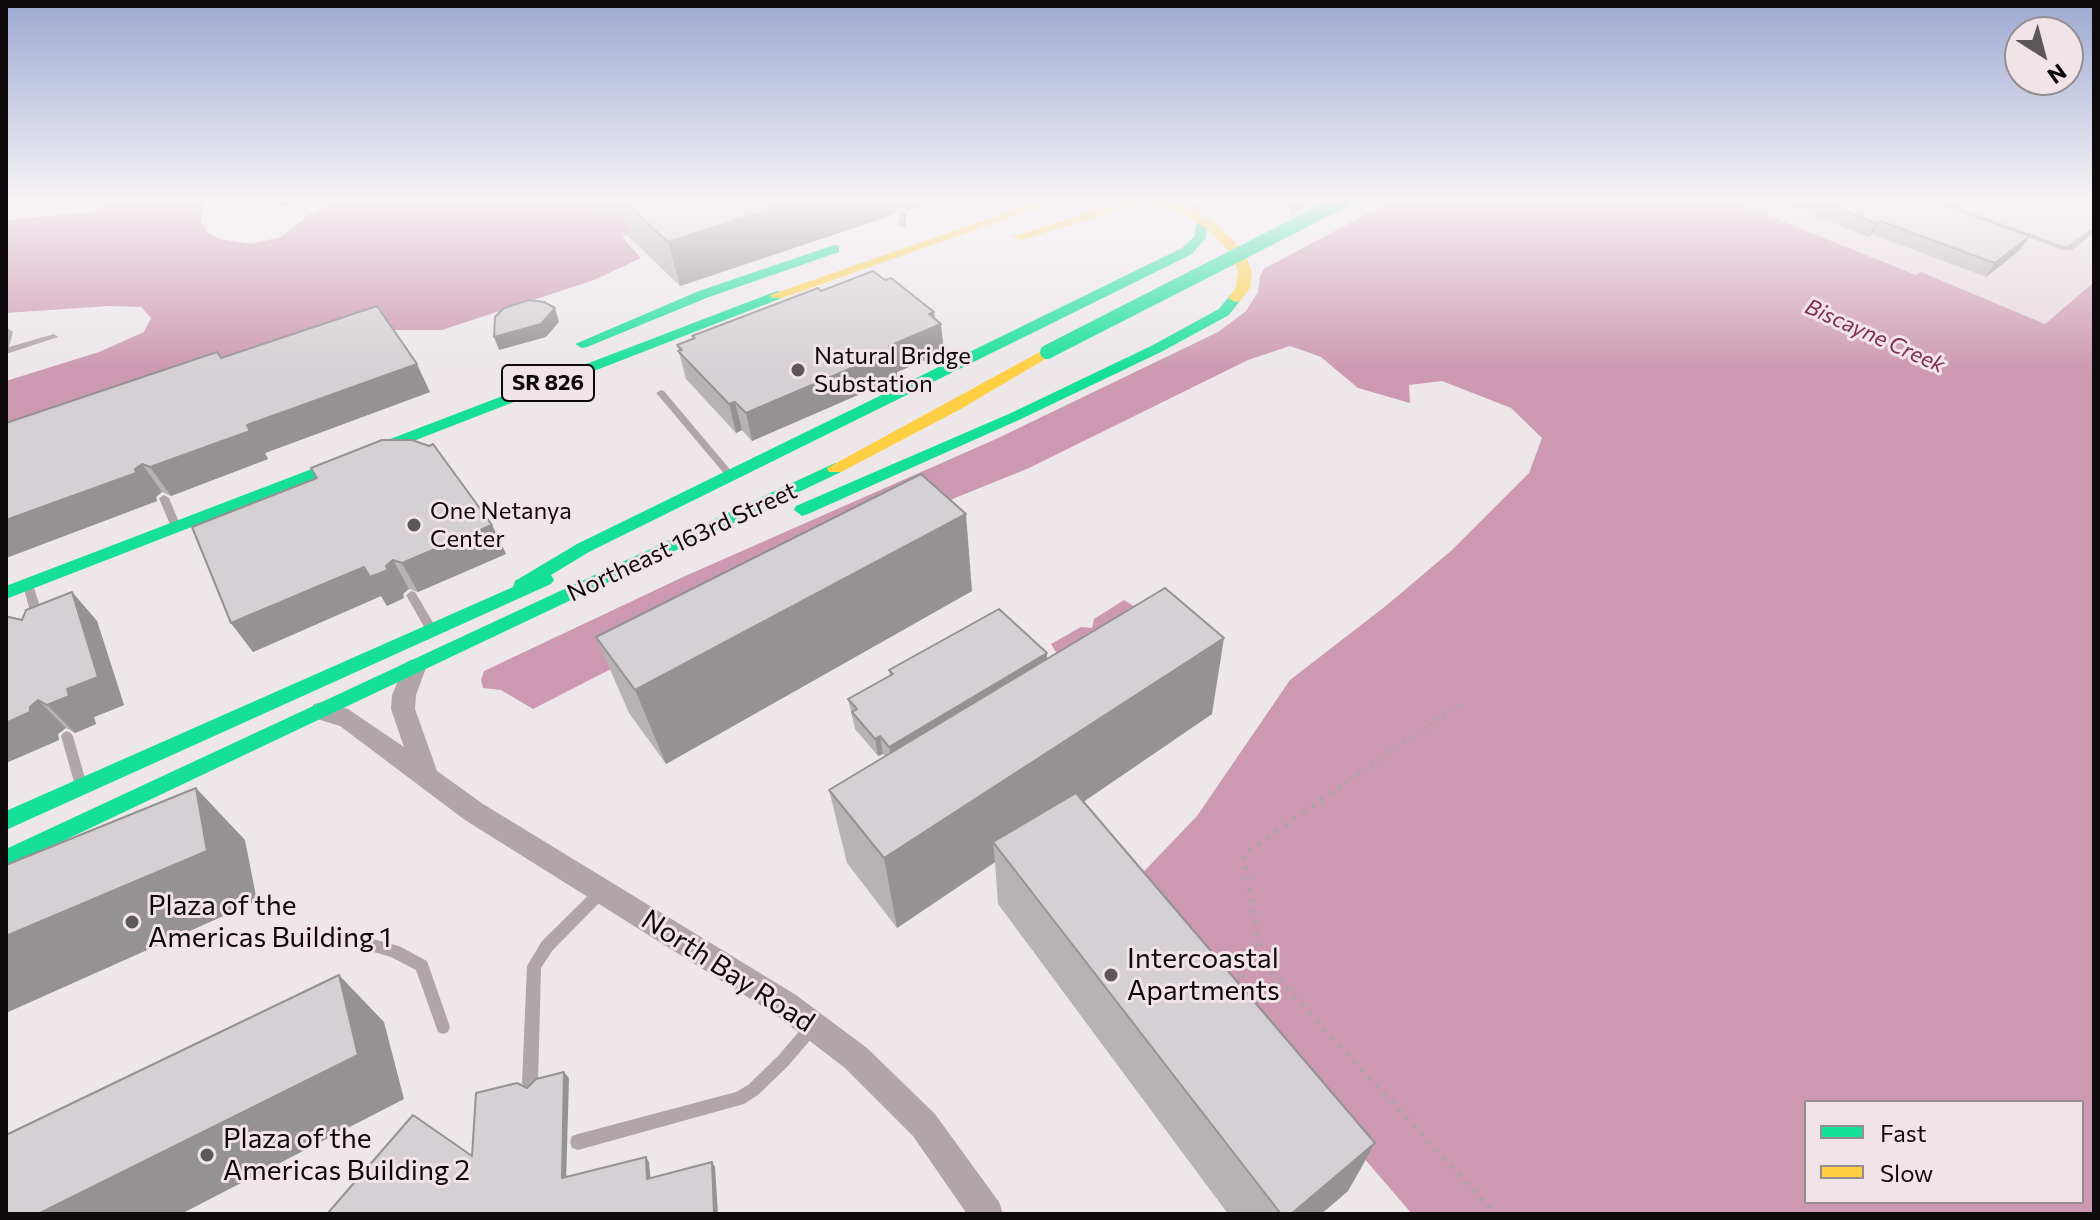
<!DOCTYPE html>
<html>
<head>
<meta charset="utf-8">
<style>
	body { margin:0 }
	#map { position:relative; width:2100px; height:1220px; overflow:hidden; background:#ede7ea; font-family:Commissioner,sans-serif }
	canvas { display:block }
	.frame { position:absolute; inset:0; border:8px solid #0e0a0b; pointer-events:none }
	.legend { position:absolute; left:1804px; top:1100px; width:280px; height:104px; box-sizing:border-box; background:#f0e4e9; border:2px solid #968d90; margin:0; padding:10px 14px; list-style:none; font-size:24px; color:#0e0a0b }
	.legend li { display:flex; align-items:center; gap:16px; height:40px }
	.legend b { width:40px; border:2px solid #968d90 }
	.north { position:absolute; left:2004px; top:16px; width:80px; height:80px; box-sizing:border-box; background:#f0e4e9; border:2px solid #968d90; border-radius:50%; rotate:144deg; font-size:22px; font-weight:700; line-height:32px; text-align:center; color:#0e0a0b }
	.north::after { content:''; display:block; margin:auto; width:28px; height:36px; background:#5c5759; clip-path:polygon(50% 0,100% 100%,50% 72%,0 100%) }
</style>
</head>
<body>
<div id="map">
<canvas width="2100" height="1220"></canvas>
<div class="frame"></div>
<ul class="legend">
<li><b style="height:10px;background:#16e098"></b>Fast</li>
<li><b style="height:10px;background:#ffcf43"></b>Slow</li>
</ul>
<div class="north">N</div>
</div>
<script>
const c = document.querySelector('canvas').getContext('2d');
c.lineJoin = 'round';
function fill(path, color) {
  c.fillStyle = color;
  c.fill(path, 'evenodd');
}
function shape(rows) {
  const path = new Path2D();
  for (const r of rows) {
    path.moveTo(r[0], r[1]);
    for (let i = 2; i < r.length; i += 2) path.lineTo(r[i], r[i + 1]);
  }
  return path;
}
function stroke(path, color, width, dash) {
  c.strokeStyle = color;
  c.lineWidth = width;
  c.lineCap = dash ? 'butt' : 'round';
  c.setLineDash(dash || []);
  c.stroke(path);
}
function label(font, color, halo, rows, align = 'center') {
  c.font = font + ' Commissioner,sans-serif';
  c.lineWidth = 6;
  c.setLineDash([]);
  c.textBaseline = 'middle';
  c.strokeStyle = halo;
  c.fillStyle = color;
  for (const [text, x, y, turn = 0] of rows) {
    c.save();
    c.translate(x, y);
    c.rotate((+turn || 0) * Math.PI / 180);
    c.textAlign = isNaN(turn) ? turn : align;
    if (halo) c.strokeText(text, 0, 0);
    c.fillText(text, 0, 0);
    c.restore();
  }
}
const built = shape([
	[1726,200,2094,200,2094,282,2045,324,1921,272,1916,275]
]);
const water = shape([
	[119,200,202,200,201,221,208,233,220,239,251,244,281,237,307,216,340,200,732,200,622,237,641,258,594,280,442,330,387,330,6,447,6,381,99,352,144,332,151,318,141,307,109,306,6,313,6,220,85,213],
	[1288,200,1729,200,1916,275,1921,272,2045,324,2094,282,2094,1214,1412,1214,1130,886,1197,816,1290,680,1387,605,1452,550,1529,473,1542,438,1511,408,1442,381,1409,385,1410,403,1358,388,1321,357,1290,346,1248,360,1029,468,955,498,759,593,533,709,501,690,483,688,481,680,484,671,683,577,996,439,1218,332,1246,311,1258,292,1260,276,1291,219],
	[1806,1102,2082,1102,2082,1202,1806,1202],
	[1124,600,1140,610,1060,659,1051,644,1081,627,1092,628,1094,619]
]);
const pier = shape([
	[1314,200,1393,200,1258,272,1287,219]
]);
const pathFar2 = shape([
	[601,208,614,220,627,215],
	[590,219,607,213]
]);
const pathFar1 = shape([
	[1338,788,1461,703]
]);
const path = shape([
	[1341,786,1243,855,1262,961,1493,1212,1491,1214],
	[1232,983,1262,961]
]);
const lane = shape([
	[1206,200,1216,200,1192,214,1185,212,1206,200],
	[1927,200,1938,200,2064,246,2067,246,2094,227,2094,233,2072,250,2063,250,1927,200],
	[899,210,906,212,906,228,899,226,899,210],
	[6,327,13,332,9,347,54,334,58,337,6,354,6,327],
	[661,390,664,391,733,473,735,475,733,477,727,477,658,395,656,393,661,390],
	[164,495,169,498,181,527,180,529,172,529,171,527,159,498,164,495],
	[28,581,33,585,44,619,38,623,32,619,23,585,28,581],
	[411,591,415,592,435,626,437,629,435,632,427,632,406,595,411,591],
	[67,731,71,733,73,736,86,782,84,786,80,787,76,786,74,782,61,736,63,733,67,731],
	[602,885,607,887,609,891,607,895,552,951,541,968,538,1083,535,1088,530,1091,525,1088,522,1083,527,966,542,941,597,887,602,885],
	[365,937,399,946,427,961,450,1027,448,1032,443,1034,438,1032,416,970,391,957,360,948,358,943,360,938,365,937],
	[813,1019,818,1021,820,1026,818,1031,788,1066,758,1095,744,1104,578,1150,572,1148,570,1142,572,1136,578,1134,736,1092,748,1085,778,1056,808,1021,813,1019]
]);
const street = shape([
	[414,659,422,662,426,668,416,695,415,709,437,771,483,804,796,995,867,1048,935,1114,999,1202,1003,1214,967,1214,913,1136,845,1068,776,1015,465,820,340,726,314,718,310,711,314,704,322,702,348,709,404,747,391,709,392,695,406,662,414,659]
]);
const fast = shape([
	[1198,217,1208,220,1206,238,1192,254,589,552,551,575,554,580,551,584,6,830,6,811,513,587,515,581,577,544,1182,248,1194,237,1198,217],
	[834,245,839,246,839,252,709,297,587,347,582,348,575,344,699,291,834,245],
	[777,291,782,292,782,298,6,599,6,586,777,291],
	[1235,294,1242,298,1229,315,1161,352,1021,419,808,514,802,516,794,510,796,506,1011,413,1151,346,1219,309,1230,295,1235,294],
	[835,463,843,468,841,472,6,868,6,849,835,463]
]);
const slow = shape([
	[1042,200,1060,200,782,298,772,298,770,295,1042,200],
	[1127,200,1177,200,1218,225,1245,253,1252,272,1250,288,1240,301,1235,302,1228,298,1236,288,1238,272,1234,257,1210,231,1176,210,1152,206,1131,207,1021,240,1011,237,1127,200],
	[1047,348,1054,352,1052,355,959,410,841,472,829,472,827,468,1047,348]
]);
const fastBridge = shape([
	[1047,352,1345,200]
]);
const wall = shape([
	[6,200,42,200,40,202,6,204],
	[619,200,939,200,908,210,897,208,896,214,680,286,630,238],
	[1776,200,1929,200,2020,250,1986,277,1872,234,1868,237],
	[885,280,934,312,935,319,944,352,897,372,897,378,752,441,742,430,736,433,686,379,677,345,693,339,692,336,821,291],
	[221,358,430,392,265,453,268,459,171,496,162,492,156,497,157,501,6,558,6,423],
	[492,525,506,554,418,592,409,589,403,594,404,598,387,606,381,596,253,652,231,623,192,527],
	[972,591,666,764,629,713,596,637],
	[72,592,97,621,124,705,94,717,96,724,75,733,66,728,58,734,59,740,6,763,6,618,22,620],
	[1047,653,1047,659,1212,714,1083,802,1375,1143,1348,1191,1321,1214,1228,1214,998,904,995,862,897,928,847,863,829,790,886,757,883,754,878,756,855,729,848,699,890,676,889,670]
]);
const shadedWall = shape([
	[270,200,307,200,274,208],
	[800,200,896,200,897,208,896,214,680,286,668,242],
	[907,200,939,200,908,210],
	[1880,221,1872,234,1868,237,1876,223],
	[2030,236,2020,250,1986,277,1995,263],
	[555,308,559,322,546,337,499,350,494,337],
	[934,312,935,327,941,324,944,352,897,372,897,378,752,441,746,413],
	[417,364,430,392,265,453,268,459,171,496,150,467,247,425],
	[735,402,742,430,736,433,729,404],
	[142,464,162,492,156,497,157,501,6,558,6,520,135,469],
	[966,514,972,591,666,764,635,690],
	[492,525,506,554,418,592,402,563],
	[393,560,409,589,403,594,404,598,387,606,381,596,253,652,231,623,364,567],
	[72,592,97,621,124,705,94,717,96,724,75,733,47,705,67,689],
	[1224,638,1212,714,1004,856,993,842,995,862,897,928,884,858],
	[1047,653,1047,671,892,764,889,747],
	[38,700,66,728,58,734,59,740,6,763,6,723],
	[880,736,883,754,878,756,875,739],
	[196,788,245,840,257,901,6,1013,6,936],
	[339,975,384,1022,404,1099,181,1214,38,1214],
	[564,1072,569,1078,566,1184,562,1178],
	[1375,1143,1348,1191,1321,1214,1291,1214],
	[646,1157,649,1162,651,1184,647,1179],
	[712,1162,715,1167,718,1214,714,1214]
]);
const building = shape([
	[623,200,800,200,668,242,623,200],
	[1817,200,1929,200,2030,236,1995,263,1880,221,1876,223,1817,200],
	[873,271,885,280,891,278,934,312,929,314,941,324,889,346,894,350,746,413,735,402,729,404,678,351,682,350,677,345,695,338,692,336,818,288,821,291,873,271],
	[529,300,544,302,555,308,541,324,494,337,495,317,504,308,529,300],
	[377,306,417,364,247,425,250,431,150,467,142,464,135,469,136,473,6,520,6,423,217,352,221,358,377,306],
	[382,440,412,440,429,446,433,444,492,525,402,563,393,560,386,566,388,570,370,577,364,567,231,623,192,527,317,478,311,468,382,440],
	[921,474,966,514,635,690,596,637,921,474],
	[1165,588,1224,638,884,858,829,790,1165,588],
	[72,592,98,677,67,689,69,696,47,705,38,700,30,707,30,712,6,723,6,618,9,617,22,620,26,610,72,592],
	[999,609,1047,653,889,747,880,736,875,739,852,712,857,709,848,699,893,674,889,670,999,609],
	[196,788,207,851,6,936,6,865,196,788],
	[1076,793,1375,1143,1291,1214,1281,1214,993,842,1076,793],
	[339,975,358,1055,38,1214,6,1214,6,1135,339,975],
	[564,1072,562,1178,646,1157,647,1179,712,1162,714,1214,327,1214,413,1115,472,1156,476,1093,517,1083,527,1088,536,1079,564,1072]
]);
const markers = [
	[798,370,8,"#5c5759"],
	[414,525,8,"#5c5759"],
	[132,922,8,"#5c5759"],
	[1111,975,8,"#5c5759"],
	[207,1155,8,"#5c5759"]
];
const farWaternames = [
	["Biscayne Creek",1875,336,24]
];
const shields = [
	[548,383,92]
];
const shieldNames = [
	["SR 826",548,383]
];
const poiNames = [
	["Natural Bridge",814,356],
	["Substation",814,384],
	["One Netanya",430,511],
	["Center",430,539]
];
const streetNames = [
	["Northeast 163rd Street",682,542,-25]
];
const nearPoinames = [
	["Plaza of the",148,906],
	["Americas Building 1",148,938],
	["Intercoastal",1127,959],
	["Apartments",1127,991],
	["Plaza of the",223,1139],
	["Americas Building 2",223,1171]
];
const nearStreetnames = [
	["North Bay Road",728,971,33]
];
fill(built, '#e7d9de');
fill(water, '#cd99b0');
fill(pier, '#ede7ea');
stroke(pathFar2, '#aca4a8', 3, [2, 5]);
stroke(pathFar1, '#aca4a8', 4, [2, 6]);
stroke(path, '#aca4a8', 5, [3, 8]);
fill(lane, '#b0a5a9');
fill(street, '#b0a5a9');
fill(fast, '#16e098');
fill(slow, '#ffcf43');
stroke(fastBridge, '#16e098', 14);
fill(wall, '#b7b3b5');
fill(shadedWall, '#959294');
fill(building, '#d5d0d3');
stroke(building, '#959294', 2);
const sky = c.createLinearGradient(0, 0, 0, 371);
sky.addColorStop(0, '#9da9d2');
sky.addColorStop(0.54, '#f7f4f6');
sky.addColorStop(1, '#f7f4f600');
c.fillStyle = sky;
c.fillRect(0, 0, 2100, 371);
for (const [x, y, r, color] of markers) {
  const dot = new Path2D();
  dot.arc(x, y, r, 0, 2 * Math.PI);
  c.fillStyle = color;
  c.fill(dot);
  stroke(dot, '#f0e4e9', 3);
}
label('italic 22px', '#822d58', '#f0e4e9', farWaternames);
for (const [x, y, w] of shields) {
  const box = new Path2D();
  box.roundRect(x - w / 2, y - 18, w, 36, 6);
  c.fillStyle = '#f0e4e9';
  c.fill(box);
  stroke(box, '#0e0a0b', 2);
}
label('bold 22px', '#0e0a0b', null, shieldNames);
label('24px', '#0e0a0b', '#f0e4e9', poiNames, 'left');
label('24px', '#0e0a0b', '#f0e4e9', streetNames);
label('28px', '#0e0a0b', '#f0e4e9', nearPoinames, 'left');
label('28px', '#0e0a0b', '#f0e4e9', nearStreetnames);
</script>
</body>
</html>
